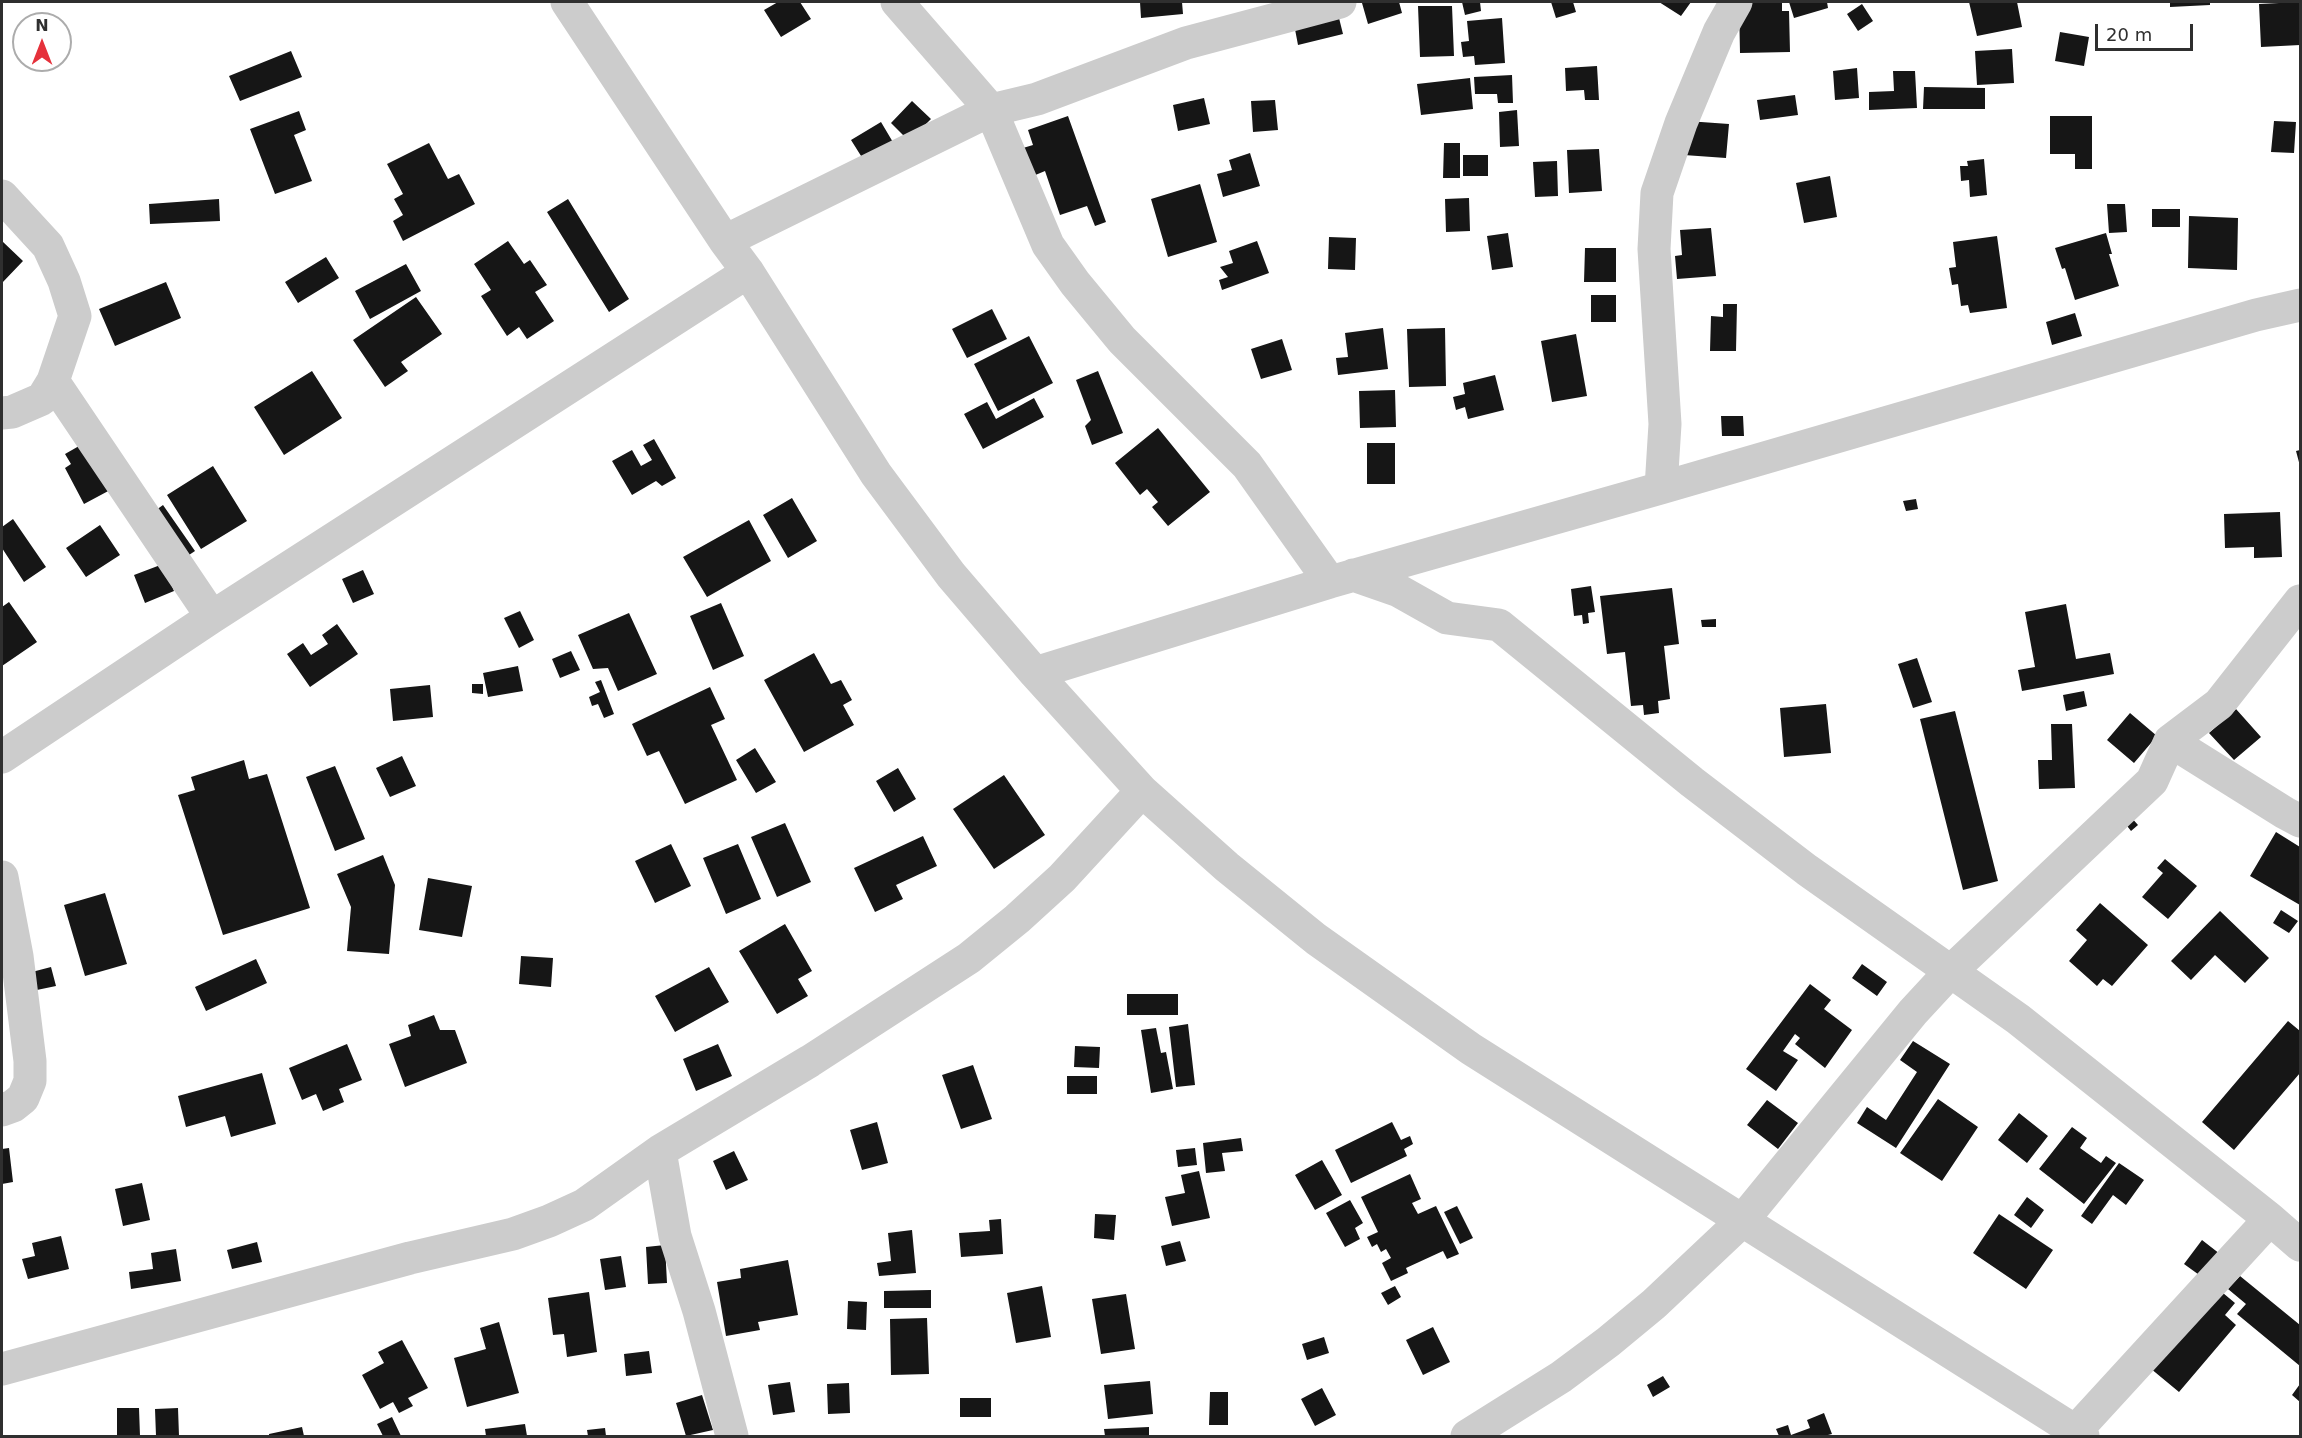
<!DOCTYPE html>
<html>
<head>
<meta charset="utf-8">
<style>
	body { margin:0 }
	#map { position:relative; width:2302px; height:1438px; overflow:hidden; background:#fff; font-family:"DejaVu Sans",sans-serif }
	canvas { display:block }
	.frame { position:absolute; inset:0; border:3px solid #2f2f2f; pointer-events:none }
	.north { position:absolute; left:12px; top:12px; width:60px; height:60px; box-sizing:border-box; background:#fff; border:2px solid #acacac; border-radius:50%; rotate:0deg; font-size:16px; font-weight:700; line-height:24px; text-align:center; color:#2f2f2f }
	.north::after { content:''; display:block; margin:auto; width:21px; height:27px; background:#e5313b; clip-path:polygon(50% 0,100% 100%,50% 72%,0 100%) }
	.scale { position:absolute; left:2095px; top:24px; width:98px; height:27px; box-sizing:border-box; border:3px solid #2f2f2f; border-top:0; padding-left:8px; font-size:18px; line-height:21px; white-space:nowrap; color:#2f2f2f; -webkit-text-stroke:4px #fff; paint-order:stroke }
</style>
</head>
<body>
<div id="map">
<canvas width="2302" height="1438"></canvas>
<div class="frame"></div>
<div class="north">N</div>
<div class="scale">20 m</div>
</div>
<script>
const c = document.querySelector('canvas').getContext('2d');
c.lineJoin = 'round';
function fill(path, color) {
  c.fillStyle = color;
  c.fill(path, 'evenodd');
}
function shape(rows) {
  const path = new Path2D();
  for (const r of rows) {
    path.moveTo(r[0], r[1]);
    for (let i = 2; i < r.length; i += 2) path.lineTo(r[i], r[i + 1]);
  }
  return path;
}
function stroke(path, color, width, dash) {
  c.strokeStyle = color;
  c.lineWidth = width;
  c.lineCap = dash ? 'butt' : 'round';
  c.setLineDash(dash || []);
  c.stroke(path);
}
const building = shape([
	[778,2,800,2,811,19,781,37,764,10],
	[1140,2,1182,2,1183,14,1141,18],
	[1368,2,1399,2,1402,13,1368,24,1362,3],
	[1462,2,1480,2,1481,11,1465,15],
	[1551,2,1573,2,1576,12,1556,18],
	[1659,2,1691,2,1681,16],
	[1748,2,1782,2,1782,11,1789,11,1790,52,1740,53,1739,4],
	[1789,2,1827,2,1828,8,1794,18],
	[1969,2,2017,2,2022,27,1977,36],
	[2170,2,2210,2,2210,5,2170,7],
	[2299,2,2300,45,2261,47,2259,4],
	[1862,4,1873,21,1858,31,1847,14],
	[1418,6,1452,6,1454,56,1420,57],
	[1338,14,1343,34,1298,45,1294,24],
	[1502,18,1505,63,1475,65,1474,56,1463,57,1461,42,1469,41,1467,21],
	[2060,32,2089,37,2084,66,2055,61],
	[2012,49,2014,83,1977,85,1975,51],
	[291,51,302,77,240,101,229,76],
	[1597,66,1599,100,1585,100,1584,90,1566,91,1565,68],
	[1857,68,1859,98,1835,100,1833,71],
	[1893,71,1915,71,1917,108,1869,110,1869,92,1894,91],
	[1512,75,1513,103,1498,103,1497,94,1475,94,1474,77],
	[1470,78,1473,109,1421,115,1417,84],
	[1924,87,1985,88,1985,109,1923,109],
	[1795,95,1798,115,1760,120,1757,100],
	[1204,98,1210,124,1178,131,1173,105],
	[1275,100,1278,130,1253,132,1251,101],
	[912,101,931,119,909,141,891,123],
	[1517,110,1519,146,1500,147,1499,112],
	[299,111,306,130,294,135,312,181,275,194,250,129],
	[1068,116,1106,222,1095,226,1087,206,1060,215,1045,171,1033,176,1023,148,1033,145,1028,130],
	[2050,116,2092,116,2092,169,2075,169,2075,154,2050,154],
	[1687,121,1729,124,1726,158,1684,155],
	[2274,121,2296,122,2294,153,2271,152],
	[881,122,897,149,868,167,851,140],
	[429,143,448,179,459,174,475,204,403,241,393,221,403,215,394,199,403,194,387,164],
	[1444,143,1460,143,1460,178,1443,178],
	[1599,149,1602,191,1569,193,1567,150],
	[1250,153,1260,186,1223,197,1217,174,1232,170,1229,160],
	[1463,155,1488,155,1488,176,1463,176],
	[1984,159,1987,195,1970,197,1969,180,1961,181,1960,166,1968,166,1967,161],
	[1557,161,1558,196,1535,197,1533,162],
	[1830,176,1837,217,1804,223,1796,183],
	[1200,184,1217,242,1168,257,1151,199],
	[1469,198,1470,231,1446,232,1445,199],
	[219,199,220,221,150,224,149,204],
	[568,199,629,299,609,312,547,212],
	[2107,204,2125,204,2127,232,2109,233],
	[2152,209,2180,209,2180,227,2152,227],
	[2189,216,2238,218,2237,270,2188,268],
	[1711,228,1716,276,1677,279,1675,256,1682,255,1680,230],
	[1508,233,1513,267,1492,270,1487,236],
	[2106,233,2112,254,2109,254,2119,286,2075,300,2065,268,2062,269,2055,248],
	[1997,236,2007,308,1970,313,1968,305,1961,306,1958,284,1952,285,1949,268,1956,267,1953,242],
	[1329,237,1356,238,1355,270,1328,269],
	[2,241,23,261,2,283],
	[508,241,524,264,530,260,547,285,535,292,554,321,527,339,519,327,507,336,481,296,491,290,474,264],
	[1257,241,1269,273,1222,290,1219,280,1228,277,1220,267,1233,263,1229,251],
	[1585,248,1616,248,1616,282,1584,282],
	[326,257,339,278,298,303,285,282],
	[406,264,421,291,370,319,355,291],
	[166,282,181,318,115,346,99,309],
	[1591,295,1616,295,1616,322,1591,322],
	[416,297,442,334,401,362,408,371,385,387,353,340],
	[1723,304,1737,304,1736,351,1710,351,1711,316,1723,317],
	[992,309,1007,339,967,358,952,329],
	[2075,313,2082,336,2052,345,2046,322],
	[1383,328,1388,369,1338,375,1336,358,1348,357,1345,333],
	[1445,328,1446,386,1409,387,1407,329],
	[1576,334,1587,396,1552,402,1541,341],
	[1029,336,1053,383,998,411,974,364],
	[1282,339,1292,370,1261,379,1251,349],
	[312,371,342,418,284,455,254,407],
	[1098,371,1123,433,1092,445,1085,426,1091,420,1076,380],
	[1495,375,1504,410,1468,419,1465,407,1456,410,1453,397,1465,394,1463,383],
	[1395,390,1396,427,1360,428,1359,391],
	[1034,398,1044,417,983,449,964,414,987,402,996,419],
	[1721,416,1743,416,1744,436,1722,436],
	[1158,428,1210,492,1168,526,1152,507,1158,502,1147,489,1140,495,1115,463],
	[654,439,676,478,662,486,656,481,632,495,612,461,632,450,641,466,652,460,643,445],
	[86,442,112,489,84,504,65,468,71,464,65,454],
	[1367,443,1395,443,1395,484,1367,484],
	[2300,450,2300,466,2296,451],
	[213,466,247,521,201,549,167,495],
	[792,498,817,541,788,558,763,515],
	[1916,499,1918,509,1906,511,1903,501],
	[163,505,195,551,183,559,152,513],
	[2280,512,2282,557,2254,558,2254,547,2225,548,2224,514],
	[13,519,46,567,24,582,2,548,2,527],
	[749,520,771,561,707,597,683,557],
	[100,525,120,555,86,577,66,548],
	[163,564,174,591,145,603,134,575],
	[363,570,374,594,353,603,342,579],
	[1591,586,1595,612,1588,613,1589,623,1583,624,1582,615,1574,616,1571,589],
	[1672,588,1679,644,1664,646,1670,699,1658,701,1659,713,1644,715,1643,705,1631,706,1625,652,1607,654,1600,596],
	[9,602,37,642,2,666,2,607],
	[721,603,744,656,713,670,690,616],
	[2066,604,2076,659,2110,653,2114,674,2022,691,2018,670,2035,667,2025,612],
	[520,611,534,640,519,648,504,618],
	[629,613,657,674,618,691,608,668,593,669,578,635],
	[1716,619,1716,627,1702,627,1701,620],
	[337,624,358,654,310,687,287,654,303,643,311,655,328,644,322,635],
	[571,651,580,670,560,678,552,659],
	[814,653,831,684,841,680,852,700,843,705,854,725,804,752,764,680],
	[1917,658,1932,702,1913,708,1898,664],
	[518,666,523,691,488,697,483,673],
	[601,680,614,714,604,718,598,704,592,706,589,697,600,692,595,682],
	[472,684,483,684,483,694,472,693],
	[430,685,433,717,393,721,390,689],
	[710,687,725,719,711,725,737,780,685,804,659,751,647,756,632,724],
	[2084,691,2087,706,2066,711,2063,695],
	[1826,704,1831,753,1784,757,1780,708],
	[2236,709,2261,737,2234,760,2209,733],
	[1955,711,1998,881,1963,890,1920,719],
	[2130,713,2157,736,2134,763,2107,740],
	[2051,724,2072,724,2075,788,2039,789,2038,760,2052,760],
	[755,748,776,782,756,793,736,760],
	[402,756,416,786,390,797,376,768],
	[244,760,249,779,267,774,310,908,223,935,178,795,195,790,191,777],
	[335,766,365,839,335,851,306,777],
	[898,768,916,799,894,812,876,781],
	[1004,775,1045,835,994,869,953,809],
	[2130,816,2138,825,2131,831,2124,822],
	[785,823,811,882,777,897,751,837],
	[2276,832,2300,847,2300,905,2250,876],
	[923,836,937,866,896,885,903,899,875,912,854,868],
	[671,844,691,886,655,903,635,861],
	[738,844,761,899,726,914,703,858],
	[383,855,395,885,389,954,347,951,351,907,337,874],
	[2165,859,2197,886,2168,919,2142,897,2163,873,2157,868],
	[428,878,472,886,462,937,419,930],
	[105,893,127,964,85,976,64,905],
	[2100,903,2148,945,2112,986,2103,979,2097,986,2069,961,2087,940,2076,930],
	[2281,910,2298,921,2289,933,2273,923],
	[2220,911,2269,958,2245,983,2215,955,2191,980,2171,961],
	[785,924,812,971,798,979,808,996,777,1014,739,951],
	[521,956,553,958,551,987,519,984],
	[256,959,267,983,206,1011,195,987],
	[1862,964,1887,982,1877,996,1852,978],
	[51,967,56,986,32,991,28,973],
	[709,967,729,1002,675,1032,655,996],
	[1810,984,1831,1000,1824,1009,1852,1030,1825,1068,1795,1044,1800,1038,1795,1034,1783,1051,1798,1060,1776,1091,1746,1069],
	[1127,994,1178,994,1178,1015,1127,1015],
	[434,1015,440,1030,455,1030,467,1063,405,1087,389,1044,411,1036,408,1025],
	[2288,1021,2300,1031,2300,1073,2234,1150,2202,1122],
	[1188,1024,1195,1085,1176,1087,1169,1027],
	[1156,1028,1161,1053,1166,1052,1173,1089,1151,1093,1141,1030],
	[1913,1041,1950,1064,1896,1148,1857,1123,1867,1107,1886,1120,1917,1072,1900,1060],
	[347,1044,362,1080,339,1089,344,1102,323,1111,316,1094,302,1100,289,1068],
	[718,1044,732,1076,696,1091,683,1059],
	[1075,1046,1100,1047,1099,1068,1074,1067],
	[973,1065,992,1119,961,1129,942,1075],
	[262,1073,276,1124,231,1137,225,1116,186,1127,178,1096],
	[1067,1076,1097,1076,1097,1094,1067,1094],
	[1938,1099,1978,1127,1942,1181,1900,1153],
	[1767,1100,1798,1123,1778,1149,1747,1125],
	[2019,1113,2048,1136,2027,1163,1998,1140],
	[877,1122,888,1163,862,1170,850,1130],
	[1392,1122,1401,1140,1410,1136,1413,1144,1404,1149,1407,1156,1351,1183,1335,1150],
	[2072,1127,2087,1138,2080,1148,2101,1163,2106,1156,2116,1163,2084,1204,2039,1169],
	[1241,1138,1243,1151,1222,1153,1225,1171,1206,1173,1203,1143],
	[9,1148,13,1182,2,1184,2,1149],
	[1195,1148,1197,1165,1178,1167,1176,1150],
	[734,1151,748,1180,726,1190,713,1161],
	[1322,1160,1342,1195,1315,1210,1295,1175],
	[2119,1163,2144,1180,2126,1205,2113,1195,2092,1224,2081,1216],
	[1199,1171,1210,1218,1172,1226,1165,1197,1185,1193,1181,1175],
	[1410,1174,1421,1199,1412,1203,1418,1214,1436,1206,1459,1254,1447,1259,1443,1251,1406,1268,1408,1273,1391,1281,1382,1263,1391,1258,1386,1249,1381,1252,1377,1244,1372,1247,1367,1237,1378,1232,1361,1197],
	[142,1183,150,1220,123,1226,115,1189],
	[2027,1197,2044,1210,2031,1228,2014,1215],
	[1350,1200,1363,1223,1355,1228,1360,1239,1345,1247,1326,1213],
	[1457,1206,1473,1238,1460,1244,1444,1212],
	[1095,1214,1116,1215,1114,1240,1094,1238],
	[1999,1214,2053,1250,2026,1289,1973,1253],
	[1001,1219,1003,1254,961,1257,959,1233,990,1231,989,1220],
	[912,1230,916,1273,879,1276,877,1263,891,1261,888,1233],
	[61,1236,69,1269,28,1279,22,1259,35,1256,32,1243],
	[2202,1240,2220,1254,2202,1277,2184,1264],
	[1180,1241,1186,1261,1166,1266,1161,1246],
	[257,1242,262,1262,232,1269,227,1250],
	[665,1245,667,1283,648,1284,646,1247],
	[176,1249,181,1281,131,1289,129,1272,153,1269,151,1253],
	[621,1256,626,1287,605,1290,600,1259],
	[788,1260,798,1315,758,1322,760,1330,726,1336,717,1282,741,1278,740,1269],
	[2240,1276,2300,1325,2300,1366,2237,1314,2246,1304,2228,1289],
	[1042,1286,1051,1337,1016,1343,1007,1293],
	[1395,1286,1401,1297,1388,1305,1381,1293],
	[2217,1288,2235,1303,2225,1315,2236,1325,2179,1392,2150,1368],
	[931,1290,931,1308,884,1308,884,1291],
	[589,1292,597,1352,567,1357,564,1334,553,1335,548,1298],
	[1126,1294,1135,1349,1101,1354,1092,1299],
	[848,1301,867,1302,866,1330,847,1329],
	[927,1318,929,1374,891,1375,890,1319],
	[499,1322,519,1393,467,1407,454,1358,486,1349,480,1328],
	[1433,1327,1450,1362,1423,1375,1406,1340],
	[1324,1337,1329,1353,1307,1360,1302,1344],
	[402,1340,428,1388,408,1398,413,1406,399,1413,393,1402,380,1409,362,1375,384,1363,378,1352],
	[649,1351,652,1373,626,1376,624,1354],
	[1663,1376,1670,1387,1653,1397,1647,1385],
	[1150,1381,1153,1414,1108,1419,1104,1385],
	[790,1382,795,1412,773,1415,768,1385],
	[849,1383,850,1413,828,1414,827,1384],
	[2300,1384,2300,1402,2292,1395],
	[1322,1388,1336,1415,1315,1426,1301,1399],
	[1210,1392,1228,1392,1228,1425,1209,1425],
	[702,1395,713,1430,686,1436,676,1403],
	[960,1398,991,1398,991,1417,960,1417],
	[117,1408,139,1408,140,1436,117,1436],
	[178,1408,179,1436,156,1436,155,1409],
	[1824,1413,1832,1434,1824,1436,1779,1436,1776,1429,1788,1425,1791,1435,1810,1428,1807,1420],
	[392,1417,401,1436,383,1436,377,1424],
	[525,1424,527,1436,486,1436,485,1429],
	[302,1427,304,1436,269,1436,269,1434],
	[1149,1427,1149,1436,1105,1436,1104,1429],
	[605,1428,606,1436,588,1436,587,1430]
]);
const minor = shape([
	[567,2,725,241,748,272,876,474,951,575,1035,673,1142,791,1227,867,1316,939,1471,1049,2083,1436],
	[897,2,991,110,1048,245,1075,283,1122,340,1247,465,1330,582],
	[2,196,48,246,64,281,75,316,53,381,42,399,12,412,2,413],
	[725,241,991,110,1037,99,1186,43,1340,2],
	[53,381,212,617],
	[1661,488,1665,424,1654,249,1657,193,1681,123,1719,32,1736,2],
	[1353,575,1399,591,1447,618,1499,625,1692,782,1807,870,2018,1019,2270,1219,2300,1245],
	[1035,673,1330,582,1661,488,2256,315,2300,305],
	[2170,741,2285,813,2300,821],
	[2,757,212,617,748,272],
	[2,877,17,956,30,1061,30,1081,23,1098,13,1106,2,1110],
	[660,1151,675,1236,699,1311,732,1436],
	[2,1369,410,1258,513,1234,549,1221,584,1205,660,1151,810,1061,969,958,1017,919,1062,878,1142,791],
	[1467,1436,1561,1377,1608,1342,1654,1304,1742,1221,1913,1012,1950,972,2152,781,2170,741,2219,704,2300,601],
	[2071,1436,2270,1219]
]);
fill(building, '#161616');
stroke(minor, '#ccc', 33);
</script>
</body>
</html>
